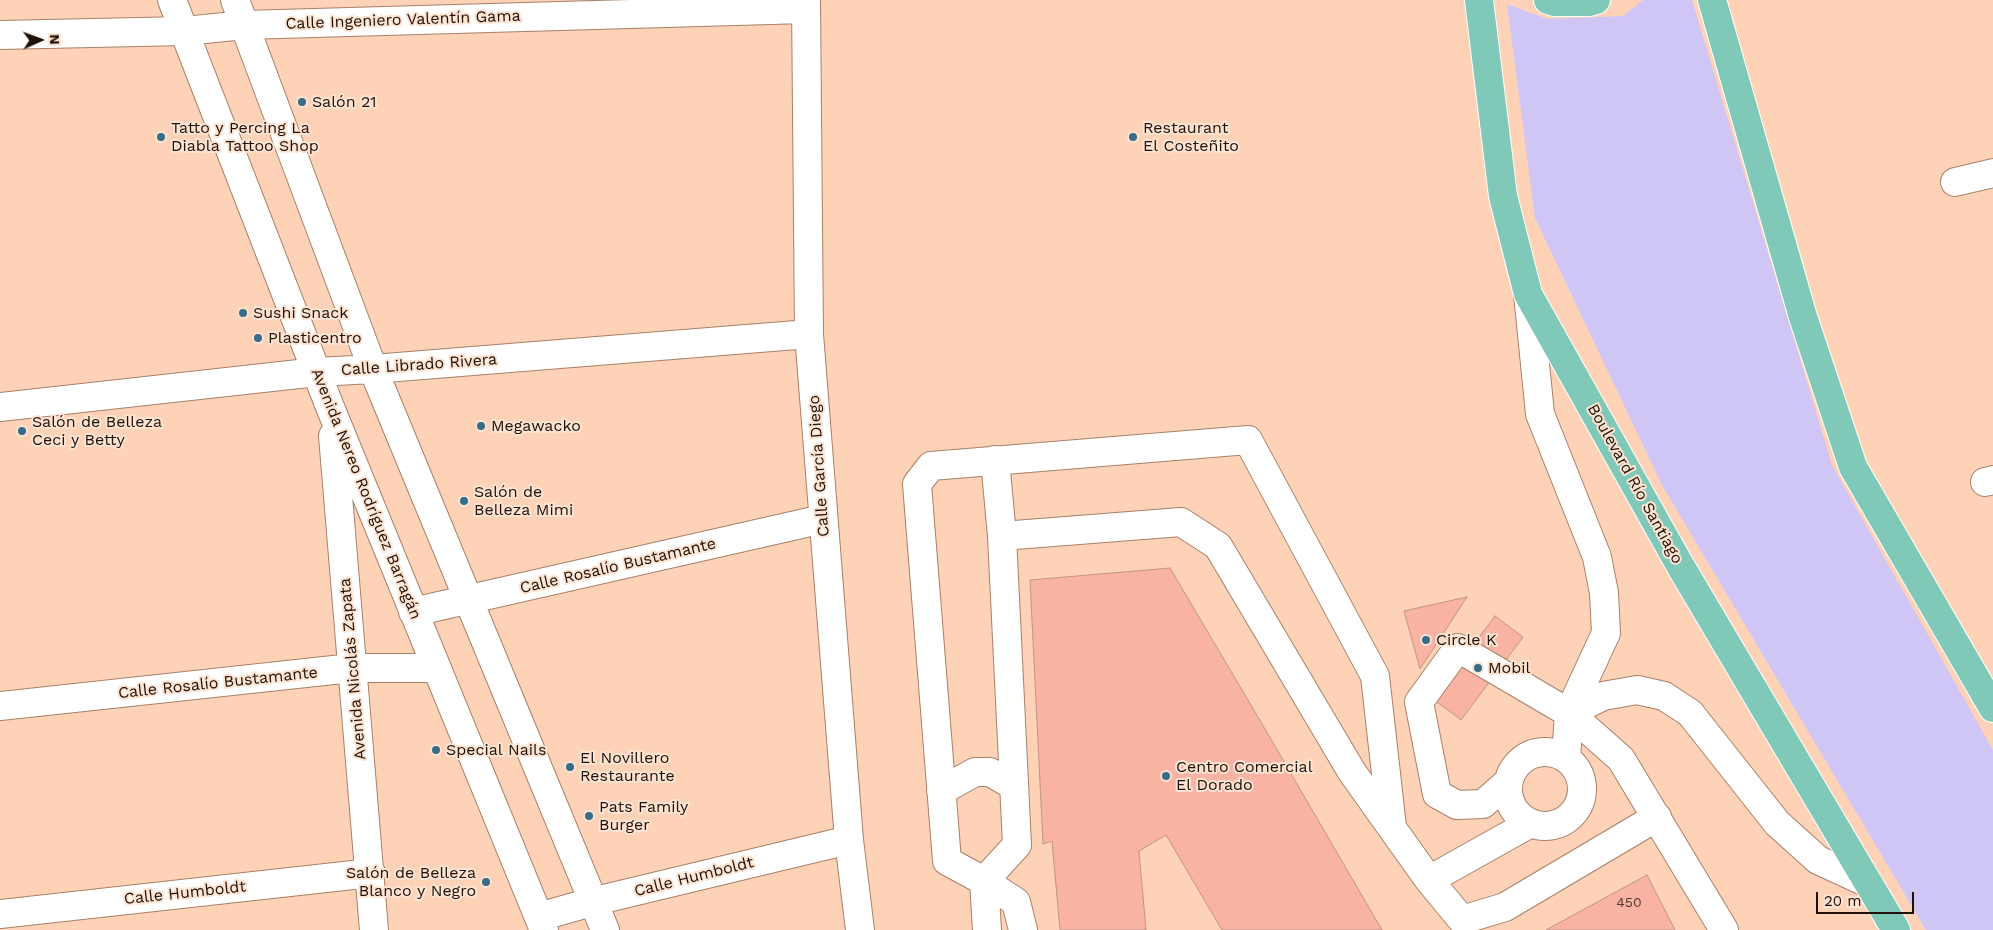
<!DOCTYPE html>
<html>
<head>
<meta charset="utf-8">
<style>
	body { margin:0 }
	#map { position:relative; width:1993px; height:930px; overflow:hidden; background:#fdd2b6; font-family:"Work Sans",sans-serif }
	canvas { display:block }
	.north { position:absolute; left:15px; top:15px; width:50px; height:50px; -webkit-text-stroke:4px #fde3d2; paint-order:stroke; rotate:88deg; font-size:14px; font-weight:700; line-height:20px; text-align:center; color:#1f1107 }
	.north::after { content:''; display:block; margin:auto; width:18px; height:22px; background:#1f1107; clip-path:polygon(50% 0,100% 100%,50% 72%,0 100%) }
	.scale { position:absolute; left:1816px; top:892px; width:98px; height:22px; box-sizing:border-box; border:2px solid #1f1107; border-top:0; padding-left:6px; font-size:15px; line-height:18px; white-space:nowrap; color:#1f1107; -webkit-text-stroke:4px #fde3d2; paint-order:stroke }
</style>
</head>
<body>
<div id="map">
<canvas width="1993" height="930"></canvas>
<div class="north">N</div>
<div class="scale">20 m</div>
</div>
<script>
const c = document.querySelector('canvas').getContext('2d');
c.lineJoin = 'round';
function fill(path, color) {
  c.fillStyle = color;
  c.fill(path, 'evenodd');
}
function shape(rows) {
  const path = new Path2D();
  for (const r of rows) {
    if (r.length === 3) {
      path.moveTo(r[0] + r[2], r[1]);
      path.arc(r[0], r[1], r[2], 0, 2 * Math.PI);
      continue;
    }
    path.moveTo(r[0], r[1]);
    for (let i = 2; i < r.length; i += 2) path.lineTo(r[i], r[i + 1]);
  }
  return path;
}
function stroke(path, color, width, dash) {
  c.strokeStyle = color;
  c.lineWidth = width;
  c.lineCap = dash ? 'butt' : 'round';
  c.setLineDash(dash || []);
  c.stroke(path);
}
function label(font, color, halo, rows, align = 'center') {
  c.font = font + ' "Work Sans",sans-serif';
  c.lineWidth = 4;
  c.setLineDash([]);
  c.textBaseline = 'middle';
  c.strokeStyle = halo;
  c.fillStyle = color;
  for (const [text, x, y, turn = 0] of rows) {
    c.save();
    c.translate(x, y);
    c.rotate((+turn || 0) * Math.PI / 180);
    c.textAlign = isNaN(turn) ? turn : align;
    if (halo) c.strokeText(text, 0, 0);
    c.fillText(text, 0, 0);
    c.restore();
  }
}
const green = shape([
	[1643,0,1692,0,1832,465,1993,750,1993,930,1926,930,1662,485,1535,218,1507,4,1548,19,1623,16]
]);
const building = shape([
	[1170,568,1258,717,1382,930,1222,930,1166,835,1139,851,1146,930,1060,930,1052,841,1043,844,1030,580,1170,568],
	[1467,597,1420,669,1404,611,1467,597],
	[1495,616,1523,637,1461,720,1433,699,1495,616],
	[1647,875,1675,930,1546,930,1647,875]
]);
const minor = shape([
	[172,0,330,407,544,930],
	[235,0,373,369,605,930],
	[806,0,809,334,849,840,860,930],
	[0,35,185,31,244,25,806,9],
	[1955,182,1993,173],
	[1528,294,1540,414,1597,557,1604,593,1606,633,1569,713,1566,758],
	[0,407,317,372,373,369,809,334],
	[333,436,374,930],
	[995,460,1002,536],
	[1985,482,1993,480],
	[413,612,823,519],
	[0,706,352,668,436,668],
	[1569,713,1603,696,1637,690,1664,696,1690,713,1777,823,1818,860,1868,883],
	[1545,789,37],
	[1508,782,1483,804,1457,805,1437,794,1419,702,1458,648,1569,713,1621,759,1724,930],
	[941,791,975,772,990,772,1014,786],
	[1392,827,1375,676,1248,440,931,466,917,484,947,861,984,881,1017,845,1002,536,1181,522,1218,546,1352,772,1429,880,1462,920,1505,907,1657,817],
	[1429,880,1529,824],
	[984,881,1016,902,1023,930],
	[984,881,987,930],
	[0,914,371,873],
	[539,917,595,901,849,840]
]);
const major = shape([
	[1479,0,1503,196,1528,294,1681,567,1896,930],
	[1548,0,1554,2,1589,2,1596,0],
	[1712,0,1803,317,1853,467,1993,708]
]);
const markers = [
	[302,102,5,"#376c88"],
	[161,137,5,"#376c88"],
	[1133,137,5,"#376c88"],
	[243,313,5,"#376c88"],
	[258,338,5,"#376c88"],
	[481,426,5,"#376c88"],
	[22,431,5,"#376c88"],
	[464,501,5,"#376c88"],
	[1426,640,5,"#376c88"],
	[1478,668,5,"#376c88"],
	[436,750,5,"#376c88"],
	[570,767,5,"#376c88"],
	[1166,776,5,"#376c88"],
	[589,816,5,"#376c88"],
	[486,882,5,"#376c88"]
];
const numberNames = [
	["450",1629,903]
];
const streetNames = [
	["Calle Ingeniero Valentín Gama",403,20,-2],
	["Calle Librado Rivera",419,365,-4],
	["Calle García Diego",819,466,-94],
	["Boulevard Río Santiago",1635,484,61],
	["Avenida Nereo Rodríguez Barragán",366,494,68],
	["Calle Rosalío Bustamante",618,566,-13],
	["Avenida Nicolás Zapata",353,669,-95],
	["Calle Rosalío Bustamante",218,683,-6],
	["Calle Humboldt",694,877,-14],
	["Calle Humboldt",185,893,-6]
];
const poiNames = [
	["Salón 21",312,102],
	["Tatto y Percing La",171,128],
	["Diabla Tattoo Shop",171,146],
	["Restaurant",1143,128],
	["El Costeñito",1143,146],
	["Sushi Snack",253,313],
	["Plasticentro",268,338],
	["Salón de Belleza",32,422],
	["Ceci y Betty",32,440],
	["Megawacko",491,426],
	["Salón de",474,492],
	["Belleza Mimi",474,510],
	["Circle K",1436,640],
	["Mobil",1488,668],
	["Special Nails",446,750],
	["El Novillero",580,758],
	["Restaurante",580,776],
	["Centro Comercial",1176,767],
	["El Dorado",1176,785],
	["Pats Family",599,807],
	["Burger",599,825],
	["Salón de Belleza",476,873,"right"],
	["Blanco y Negro",476,891,"right"]
];
fill(green, '#cfc6f6');
fill(building, '#f9b3a3');
stroke(building, '#c39387', 1);
stroke(minor, '#a88168', 30);
stroke(major, '#fff', 30);
stroke(minor, '#fff', 28);
stroke(major, '#80c8b8', 28);
for (const [x, y, r, color] of markers) {
  const dot = new Path2D();
  dot.arc(x, y, r, 0, 2 * Math.PI);
  c.fillStyle = color;
  c.fill(dot);
  stroke(dot, '#fde3d2', 2);
}
label('14px', '#563a2e', null, numberNames);
label('16px', '#1f1107', '#fde3d2', streetNames);
label('16px', '#1f1107', '#fde3d2', poiNames, 'left');
</script>
</body>
</html>
